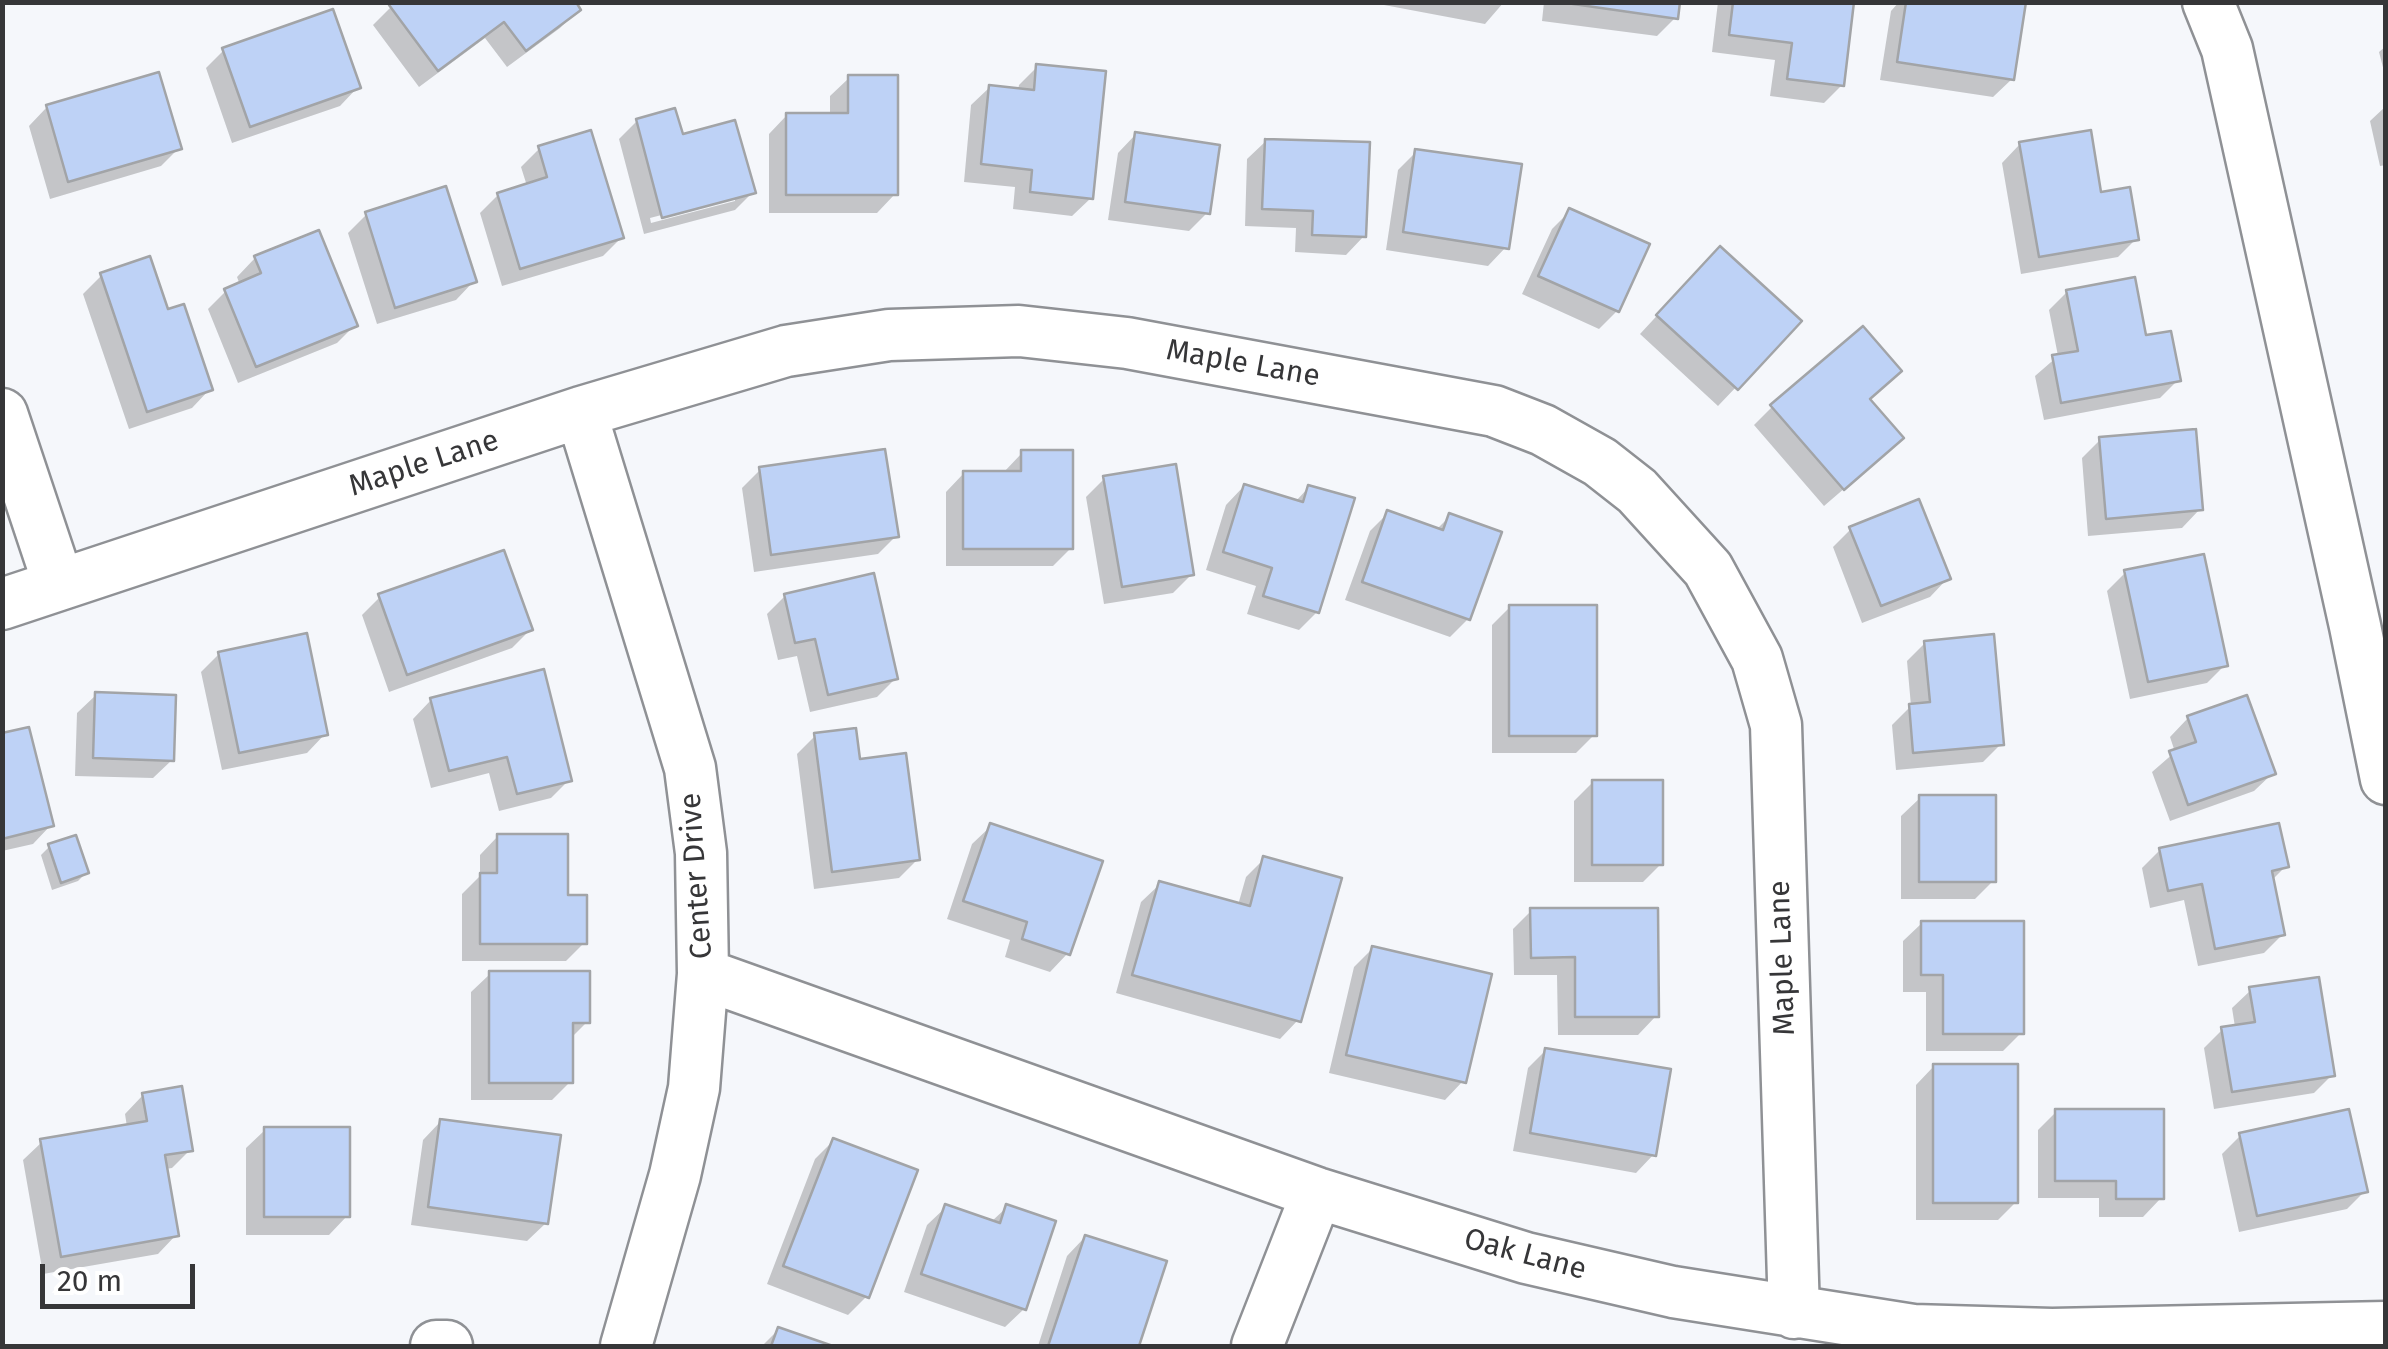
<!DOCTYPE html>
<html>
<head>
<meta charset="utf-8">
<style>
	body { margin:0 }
	#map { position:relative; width:2388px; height:1349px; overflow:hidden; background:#f5f7fb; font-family:"Fira Sans",sans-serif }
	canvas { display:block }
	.frame { position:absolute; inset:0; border:5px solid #363638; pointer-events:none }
	.scale { position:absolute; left:40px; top:1264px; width:155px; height:45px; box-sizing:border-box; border:5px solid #363638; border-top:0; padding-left:12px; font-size:30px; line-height:35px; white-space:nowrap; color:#363638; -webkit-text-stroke:8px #fff; paint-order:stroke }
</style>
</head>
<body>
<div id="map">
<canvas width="2388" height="1349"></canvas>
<div class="frame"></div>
<div class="scale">20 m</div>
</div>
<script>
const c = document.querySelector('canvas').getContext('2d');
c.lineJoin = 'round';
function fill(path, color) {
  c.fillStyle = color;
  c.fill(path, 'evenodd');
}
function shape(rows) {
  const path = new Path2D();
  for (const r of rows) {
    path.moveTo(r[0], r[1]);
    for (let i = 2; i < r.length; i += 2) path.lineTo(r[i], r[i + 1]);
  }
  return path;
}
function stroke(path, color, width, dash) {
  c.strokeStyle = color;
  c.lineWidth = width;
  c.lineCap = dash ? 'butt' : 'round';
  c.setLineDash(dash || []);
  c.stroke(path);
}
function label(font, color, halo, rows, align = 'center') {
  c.font = font + ' "Fira Sans",sans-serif';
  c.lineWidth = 8;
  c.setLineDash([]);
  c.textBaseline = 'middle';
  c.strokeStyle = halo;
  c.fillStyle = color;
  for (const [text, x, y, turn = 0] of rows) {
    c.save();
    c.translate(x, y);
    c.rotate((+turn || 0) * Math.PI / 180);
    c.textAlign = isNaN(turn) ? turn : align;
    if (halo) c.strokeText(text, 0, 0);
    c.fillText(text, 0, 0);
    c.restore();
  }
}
const shadow = shape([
	[1368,2,1504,2,1485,24],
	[1544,2,1677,2,1675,18,1657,36,1542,21],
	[1718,2,1852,2,1842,85,1824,103,1770,96,1775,60,1712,52],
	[1899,2,2024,2,2012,79,1993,97,1880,80,1891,11],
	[391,7,578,10,560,28,507,67,485,38,419,87,373,25],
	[2386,46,2386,79,2379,52],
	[224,50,358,87,340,106,232,143,206,68],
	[1037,67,1091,198,1072,216,1013,209,1015,187,964,182,971,105,990,87,1018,90,1019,85],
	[849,78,895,194,877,213,769,213,769,134,787,115,830,115,830,96],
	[2386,106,2386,165,2380,166,2370,121],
	[47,107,179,148,161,166,50,199,29,126],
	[637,121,681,137,753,192,735,210,644,234,619,139],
	[735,196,735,201,651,223,650,218],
	[1136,134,1207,213,1189,231,1108,220,1118,153],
	[1266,141,1364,236,1346,255,1295,252,1296,228,1245,226,1247,159],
	[2020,144,2099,195,2136,239,2118,257,2021,274,2002,163],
	[539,149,621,238,603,256,502,286,480,213,498,195,527,186,521,167],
	[1416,152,1506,247,1488,266,1386,250,1398,170],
	[1570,211,1617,311,1599,329,1522,294,1552,229],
	[366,215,474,281,456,300,377,324,348,233],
	[255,258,355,325,337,343,238,383,208,309,226,291,240,285,237,277],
	[1702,267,1798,322,1718,406,1640,334],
	[101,276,167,313,210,389,192,408,129,429,83,294],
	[2067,292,2144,338,2178,380,2160,398,2044,420,2035,376,2058,356,2049,310],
	[1868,400,1882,456,1824,506,1754,425,1772,407],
	[2100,440,2200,509,2182,528,2088,536,2082,458],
	[1022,453,1071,548,1053,566,946,566,946,492,964,473,1003,473],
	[760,470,896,536,878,554,754,572,742,488],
	[1105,478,1191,575,1173,593,1104,604,1086,497],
	[1244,486,1295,502,1309,487,1317,612,1299,630,1247,614,1256,586,1206,570,1226,505],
	[1388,513,1436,530,1450,516,1468,619,1450,637,1345,600,1370,531],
	[1851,529,1948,578,1930,597,1862,623,1833,547],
	[2125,573,2225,665,2207,683,2130,699,2107,591],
	[785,596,895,679,877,697,810,712,797,656,778,660,767,614],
	[380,597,530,630,512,648,389,692,362,615],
	[1510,607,1594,735,1576,753,1492,753,1492,625],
	[1925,643,2001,744,1983,762,1896,770,1892,725,1911,706,1907,661],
	[219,654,325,734,307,753,222,770,201,672],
	[96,695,172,760,153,778,75,776,77,713],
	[431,700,569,780,551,798,499,811,489,773,431,788,413,719],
	[2188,718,2273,773,2254,791,2170,821,2152,772,2175,752,2170,737],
	[2,736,51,825,33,844,2,851],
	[815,736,917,860,899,878,814,889,797,754],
	[1593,782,1661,864,1643,882,1574,882,1574,801],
	[1920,798,1993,881,1975,899,1901,899,1901,816],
	[991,826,1068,953,1050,972,1005,957,1010,940,947,919,972,844],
	[498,836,584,943,566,961,462,961,462,894,480,876,480,855],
	[50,846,86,873,78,881,52,890,41,855],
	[2160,850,2286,866,2271,881,2283,934,2264,953,2198,966,2184,900,2150,908,2142,868],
	[1264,859,1298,1020,1280,1039,1116,993,1141,902,1160,884,1238,905,1246,877],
	[1531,911,1656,1016,1638,1035,1558,1035,1557,975,1514,975,1513,929],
	[1922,923,2021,1033,2003,1051,1926,1051,1926,992,1903,992,1903,941],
	[1372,949,1463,1081,1445,1100,1329,1073,1354,967],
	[490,974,587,1022,570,1039,570,1082,552,1100,471,1100,471,992],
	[2251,990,2332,1075,2314,1093,2214,1109,2204,1048,2223,1029,2235,1027,2232,1008],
	[1546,1050,1654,1154,1636,1173,1513,1151,1528,1068],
	[1934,1066,2016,1202,1998,1220,1916,1220,1916,1085],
	[143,1095,190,1150,172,1168,165,1169,176,1235,158,1254,43,1274,23,1160,42,1142,127,1127,125,1114],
	[2056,1112,2161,1198,2143,1217,2099,1217,2099,1198,2038,1198,2038,1130],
	[441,1121,546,1223,527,1241,411,1225,423,1140],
	[265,1130,347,1216,329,1235,246,1235,246,1148],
	[2240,1136,2365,1191,2347,1209,2239,1232,2222,1154],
	[833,1141,866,1297,848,1315,767,1284,815,1159],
	[946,1207,991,1222,1007,1207,1024,1309,1005,1327,904,1292,927,1225],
	[1085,1237,1164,1263,1137,1346,1038,1346,1067,1256],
	[778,1330,826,1346,762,1346]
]);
const building = shape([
	[393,2,576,2,581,10,526,51,504,22,438,71,389,5,393,2],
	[1559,2,1680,2,1678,19,1559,2],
	[1733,2,1854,2,1844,86,1787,79,1792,43,1729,35,1733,2],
	[1906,2,2026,2,2014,80,1897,62,1906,2],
	[333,9,361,88,250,127,222,48,333,9],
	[1036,64,1106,71,1093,199,1030,192,1032,170,981,164,989,85,1034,90,1036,64],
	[159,72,182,149,68,182,46,105,159,72],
	[848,75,898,75,898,195,786,195,786,113,848,113,848,75],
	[675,108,683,134,735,120,756,193,662,218,636,119,675,108],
	[591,130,624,238,520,269,497,193,547,177,538,146,591,130],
	[2091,130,2101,192,2130,187,2139,240,2039,257,2019,142,2091,130],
	[1135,132,1220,145,1210,214,1125,202,1135,132],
	[1265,139,1370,142,1366,237,1312,235,1313,211,1262,209,1265,139],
	[1415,149,1522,164,1509,249,1403,232,1415,149],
	[446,186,477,282,395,308,365,212,446,186],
	[1569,208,1650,244,1619,312,1538,276,1569,208],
	[319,230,358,326,256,367,224,289,261,273,254,256,319,230],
	[1720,246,1802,321,1738,390,1656,315,1720,246],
	[150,256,168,309,184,304,213,390,147,412,100,273,150,256],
	[2135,277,2146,335,2171,331,2181,381,2061,403,2052,355,2078,351,2066,290,2135,277],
	[1863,326,1902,371,1870,399,1904,438,1844,490,1770,405,1863,326],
	[2196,429,2203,510,2106,519,2099,437,2196,429],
	[885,449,899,537,771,555,759,467,885,449],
	[1021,450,1073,450,1073,549,963,549,963,471,1021,471,1021,450],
	[1176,464,1194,575,1122,587,1103,476,1176,464],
	[1244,484,1303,502,1308,485,1355,498,1319,613,1263,596,1272,568,1223,552,1244,484],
	[1919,499,1951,579,1881,606,1849,527,1919,499],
	[1387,510,1443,530,1449,513,1502,532,1470,620,1362,582,1387,510],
	[504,550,533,630,407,675,378,594,504,550],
	[2204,554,2228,666,2148,682,2124,570,2204,554],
	[874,573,898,679,828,695,815,639,795,643,784,594,874,573],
	[1509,605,1597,605,1597,736,1509,736,1509,605],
	[307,633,328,735,239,753,218,652,307,633],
	[1994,634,2004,745,1913,753,1909,704,1930,702,1924,641,1994,634],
	[544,669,572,781,517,794,507,757,449,771,430,698,544,669],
	[95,692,176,695,174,761,93,758,95,692],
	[2247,695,2276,774,2188,805,2169,751,2196,742,2187,716,2247,695],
	[29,727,54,826,2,839,2,733,29,727],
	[856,728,860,759,906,753,920,860,832,872,814,733,856,728],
	[1592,780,1663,780,1663,865,1592,865,1592,780],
	[1919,795,1996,795,1996,882,1919,882,1919,795],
	[990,823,1103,861,1070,955,1022,939,1027,922,963,901,990,823],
	[2279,823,2289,867,2272,871,2285,935,2215,949,2202,884,2168,891,2159,848,2279,823],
	[497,834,568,834,568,895,587,895,587,944,480,944,480,873,497,873,497,834],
	[76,835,89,873,61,883,48,844,76,835],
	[1263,856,1342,878,1301,1022,1132,975,1159,881,1250,906,1263,856],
	[1530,908,1658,908,1659,1017,1575,1017,1575,957,1531,958,1530,908],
	[1921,921,2024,921,2024,1034,1943,1034,1943,975,1921,975,1921,921],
	[1372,946,1492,974,1466,1083,1346,1055,1372,946],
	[489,971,590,971,590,1023,573,1023,573,1083,489,1083,489,971],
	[2319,977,2335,1076,2232,1092,2221,1027,2255,1022,2249,987,2319,977],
	[1545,1048,1671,1069,1656,1156,1530,1133,1545,1048],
	[1933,1064,2018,1064,2018,1203,1933,1203,1933,1064],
	[182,1086,193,1151,165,1155,179,1236,61,1257,40,1139,147,1121,142,1093,182,1086],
	[2055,1109,2164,1109,2164,1199,2116,1199,2116,1181,2055,1181,2055,1109],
	[2349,1109,2368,1192,2257,1216,2239,1133,2349,1109],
	[440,1119,561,1135,548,1224,428,1207,440,1119],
	[264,1127,350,1127,350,1217,264,1217,264,1127],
	[833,1138,918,1170,869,1298,783,1266,833,1138],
	[945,1204,1000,1223,1006,1204,1056,1221,1026,1310,921,1274,945,1204],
	[1085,1235,1167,1261,1139,1346,1048,1346,1085,1235],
	[778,1327,833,1346,771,1346,778,1327]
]);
const minor = shape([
	[2208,2,2227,49,2355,626,2386,779],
	[581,412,690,768,701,853,703,974,694,1088,675,1175,626,1346],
	[2,414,59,585],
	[2,604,581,412,786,351,889,335,1019,331,1127,343,1494,411,1543,430,1600,462,1637,491,1708,569,1757,659,1776,725,1794,1313],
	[703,974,1317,1193,1526,1258,1673,1292,1913,1330,2052,1334,2386,1327],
	[436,1346,447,1346],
	[1257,1346,1317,1193]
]);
const streetNames = [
	["Maple Lane",1243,364,10],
	["Maple Lane",424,464,-18],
	["Center Drive",697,876,-94],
	["Maple Lane",1783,958,-92],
	["Oak Lane",1525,1255,15]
];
fill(shadow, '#0003');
fill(building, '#bed2f6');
stroke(building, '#a2a4a7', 2.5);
stroke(minor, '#8f9195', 55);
stroke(minor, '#fff', 50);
label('30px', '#363638', '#fff', streetNames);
</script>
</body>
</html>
